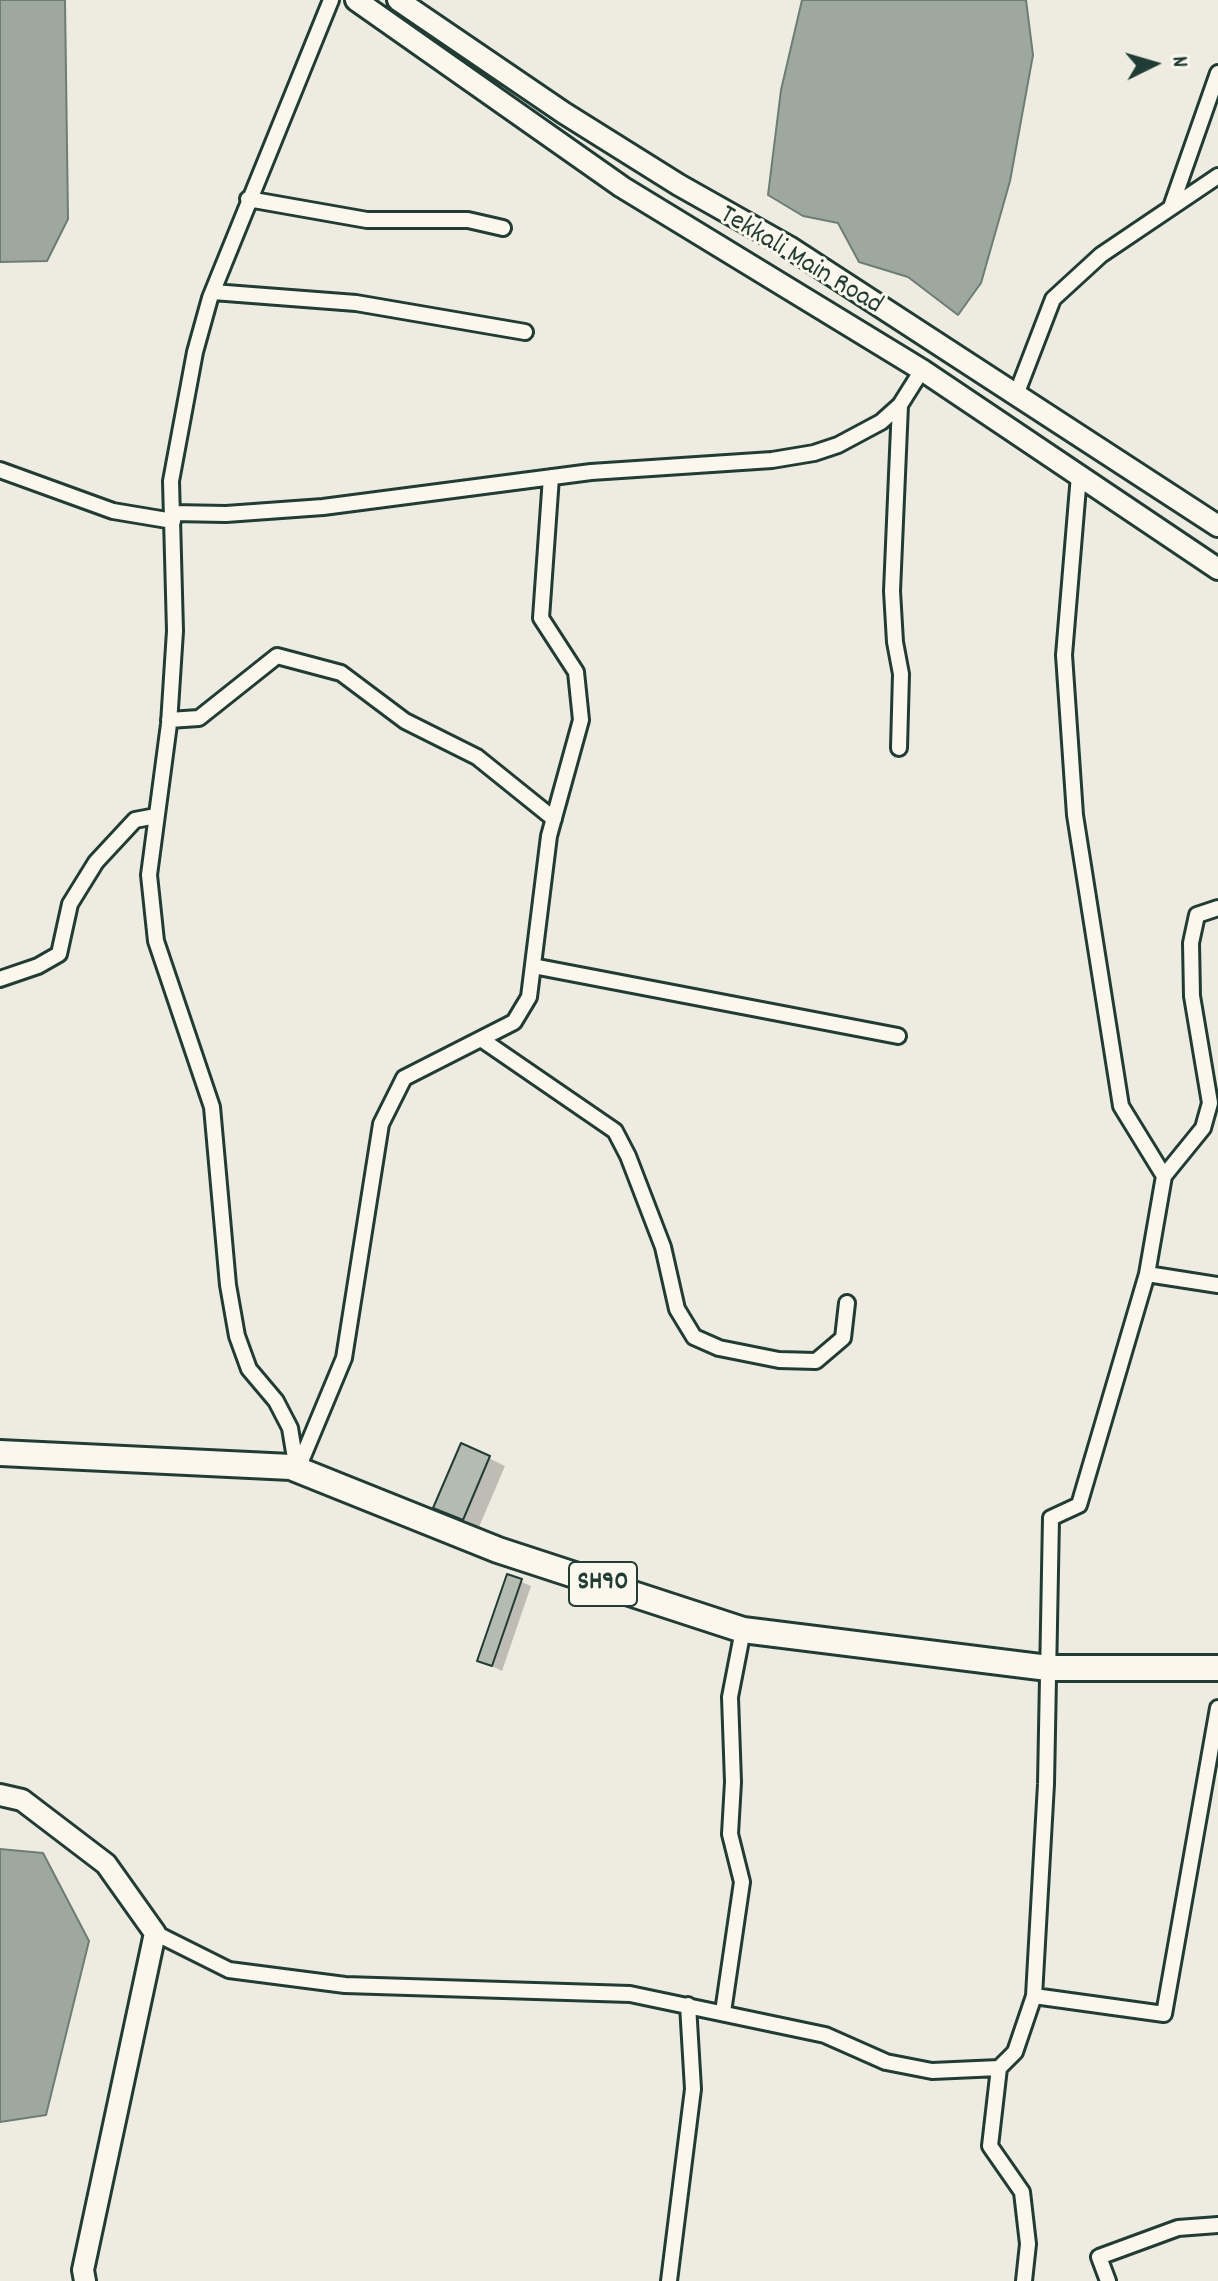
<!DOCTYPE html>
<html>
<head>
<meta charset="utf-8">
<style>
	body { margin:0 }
	#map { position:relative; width:1218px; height:2281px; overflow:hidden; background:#eeece1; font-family:Dekko,sans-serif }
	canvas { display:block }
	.north { position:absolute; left:1114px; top:24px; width:80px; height:80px; -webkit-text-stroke:6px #fbf7ec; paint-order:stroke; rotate:85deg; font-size:22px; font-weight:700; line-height:32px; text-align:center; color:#1f3d34 }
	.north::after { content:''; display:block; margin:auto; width:28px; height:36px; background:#1f3d34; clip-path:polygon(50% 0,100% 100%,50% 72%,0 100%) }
</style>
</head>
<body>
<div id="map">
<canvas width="1218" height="2281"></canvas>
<div class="north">N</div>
</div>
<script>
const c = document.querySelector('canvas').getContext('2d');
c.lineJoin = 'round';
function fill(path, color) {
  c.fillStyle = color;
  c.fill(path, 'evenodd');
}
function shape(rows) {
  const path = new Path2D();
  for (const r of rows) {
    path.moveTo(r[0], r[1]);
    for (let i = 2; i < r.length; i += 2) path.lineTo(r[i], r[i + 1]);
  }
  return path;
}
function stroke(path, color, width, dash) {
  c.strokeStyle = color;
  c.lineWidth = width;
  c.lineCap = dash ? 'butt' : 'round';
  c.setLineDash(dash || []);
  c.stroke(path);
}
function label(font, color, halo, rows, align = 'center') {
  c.font = font + ' Dekko,sans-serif';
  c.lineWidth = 6;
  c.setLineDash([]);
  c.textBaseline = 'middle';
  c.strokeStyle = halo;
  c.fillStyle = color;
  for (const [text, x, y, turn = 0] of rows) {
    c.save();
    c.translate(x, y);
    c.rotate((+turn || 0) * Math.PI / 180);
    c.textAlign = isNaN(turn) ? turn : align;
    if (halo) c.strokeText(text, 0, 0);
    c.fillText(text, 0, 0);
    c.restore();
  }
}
const water = shape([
	[0,0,65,0,68,219,47,261,0,262,0,0],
	[802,0,1026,0,1033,55,1010,181,981,283,958,315,908,277,859,262,838,223,803,216,768,195,781,90,802,0],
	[0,1849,43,1853,89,1941,46,2115,0,2122,0,1849]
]);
const shadow = shape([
	[462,1445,505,1466,479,1527,436,1507],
	[508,1576,531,1586,502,1671,479,1660]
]);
const building = shape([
	[461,1443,490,1456,463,1520,433,1508,461,1443],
	[507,1574,522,1579,492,1666,477,1661,507,1574]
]);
const street = shape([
	[248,199,367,220,468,220,503,228],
	[1171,207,1218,73],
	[213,292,356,303,525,332],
	[1016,395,1053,299,1101,255,1218,176],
	[0,470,113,511,173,521],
	[172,513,226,514,323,507,591,472,772,460,814,453,838,445,881,422,900,405,922,370],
	[169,720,199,718,277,656,341,673,405,721,477,757,554,819],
	[899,748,901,674,895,642,892,591,900,405],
	[533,966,898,1036],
	[0,979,38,966,59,954,70,904,96,862,135,820,156,816],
	[481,1039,615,1131,628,1156,663,1247,677,1309,694,1337,719,1348,779,1360,816,1361,843,1338,847,1303],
	[1164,1176,1203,1128,1210,1103,1192,996,1191,943,1197,915,1218,908],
	[1147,1274,1218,1285],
	[299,1466,344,1358,381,1124,404,1078,514,1022,529,997,549,836,581,720,576,672,541,618,551,477],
	[297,1470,290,1428,276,1401,249,1369,237,1336,228,1285,212,1107,156,941,149,875,169,724,175,631,171,481,195,352,210,298,331,0],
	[155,1933,229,1970,345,1985,630,1994,825,2035,886,2062,932,2071,999,2068,1015,2052,1034,1996,1046,1784,1051,1518,1079,1505,1147,1274,1164,1176,1121,1106,1075,815,1064,655,1079,475],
	[1034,1996,1164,2014,1218,1708],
	[723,2012,742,1882,730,1834,733,1782,730,1697,743,1630],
	[999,2068,990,2146,1022,2192,1028,2244,1024,2281],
	[669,2281,693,2089,688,2005],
	[1108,2281,1099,2257,1178,2228,1218,2225]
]);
const secondary = shape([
	[356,0,622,187,922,370,1218,569],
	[398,0,564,113,679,185,789,247,1218,526],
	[0,1795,22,1800,106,1864,155,1933,83,2270,85,2281]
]);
const primary = shape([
	[0,1453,291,1467,498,1550,743,1630,1048,1668,1218,1668]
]);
const shields = [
	[603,1584,68]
];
const shieldNames = [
	["SH90",603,1584]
];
const streetNames = [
	["Tekkali Main Road",800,262,31]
];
fill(water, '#9fa89f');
stroke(water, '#6c7d74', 2);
fill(shadow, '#0003');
fill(building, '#b4bbb0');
stroke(building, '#1f3d34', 2);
stroke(street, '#1f3d34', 20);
stroke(secondary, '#1f3d34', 26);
stroke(primary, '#1f3d34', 30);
stroke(street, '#fbf7ec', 14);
stroke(secondary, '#fbf7ec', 20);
stroke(primary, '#fbf7ec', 24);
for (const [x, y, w] of shields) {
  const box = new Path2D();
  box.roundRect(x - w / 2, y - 22, w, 44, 6);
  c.fillStyle = '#fbf7ec';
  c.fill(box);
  stroke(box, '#1f3d34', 2);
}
label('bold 26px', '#1f3d34', null, shieldNames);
label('28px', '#1f3d34', '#fbf7ec', streetNames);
</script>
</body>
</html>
